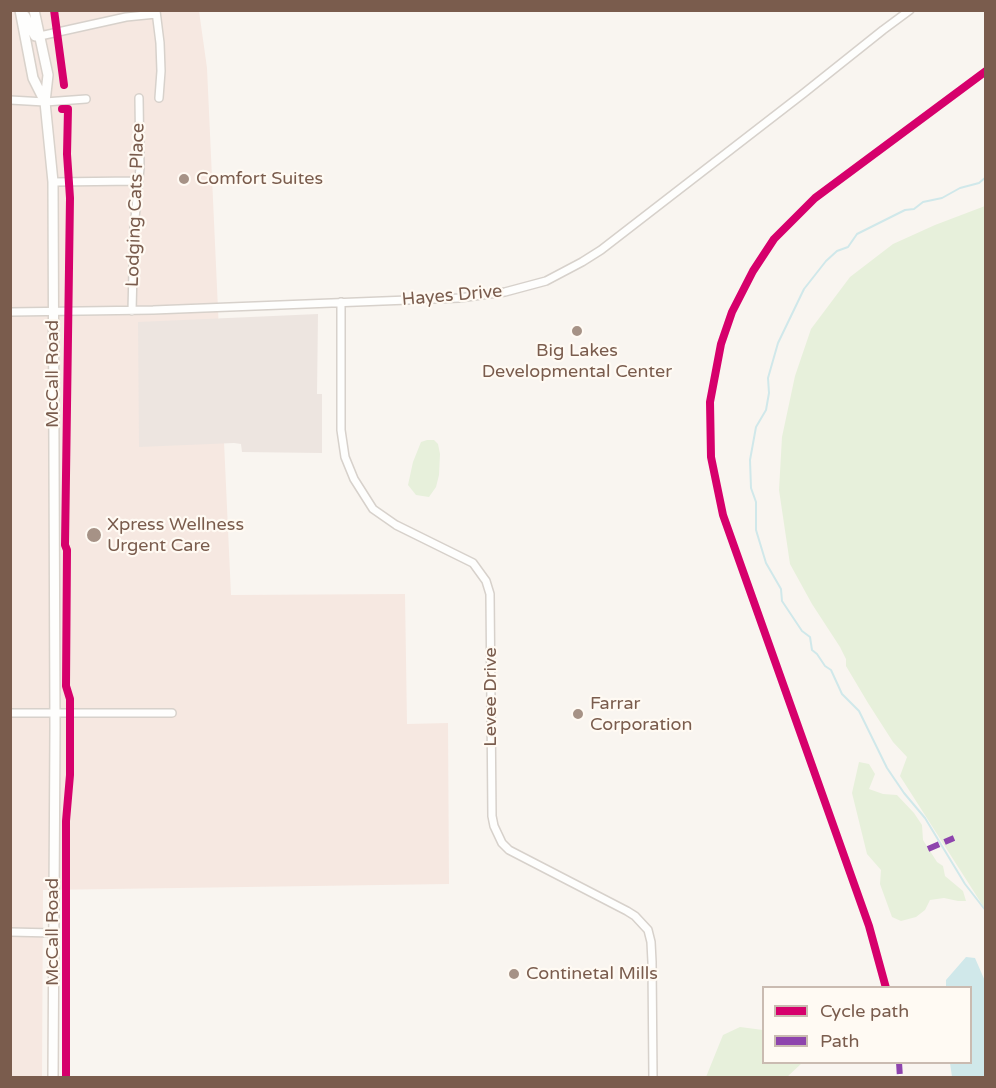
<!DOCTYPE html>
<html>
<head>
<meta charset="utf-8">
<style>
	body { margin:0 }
	#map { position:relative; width:996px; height:1088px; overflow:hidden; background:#f9f5f0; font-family:"Varela Round",sans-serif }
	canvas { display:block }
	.frame { position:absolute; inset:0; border:12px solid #7a5c4d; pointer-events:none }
	.legend { position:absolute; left:762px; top:986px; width:210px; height:78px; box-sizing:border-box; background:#fffaf3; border:2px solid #cabbb1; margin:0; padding:8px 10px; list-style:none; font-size:18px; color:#7a5c4d }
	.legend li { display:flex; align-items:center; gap:12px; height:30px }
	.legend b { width:30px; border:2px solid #cabbb1 }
</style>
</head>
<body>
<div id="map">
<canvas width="996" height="1088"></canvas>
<div class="frame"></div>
<ul class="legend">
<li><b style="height:8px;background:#d6006c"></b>Cycle path</li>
<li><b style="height:8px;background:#8e44ad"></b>Path</li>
</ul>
</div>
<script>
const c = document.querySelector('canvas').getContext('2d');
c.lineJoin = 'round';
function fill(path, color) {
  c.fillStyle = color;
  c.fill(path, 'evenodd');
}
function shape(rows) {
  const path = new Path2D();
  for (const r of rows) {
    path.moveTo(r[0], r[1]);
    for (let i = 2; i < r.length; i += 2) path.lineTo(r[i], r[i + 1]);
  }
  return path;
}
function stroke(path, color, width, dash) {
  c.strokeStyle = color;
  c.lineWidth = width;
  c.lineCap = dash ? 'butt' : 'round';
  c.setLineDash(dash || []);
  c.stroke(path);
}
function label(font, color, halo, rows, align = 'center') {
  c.font = font + ' "Varela Round",sans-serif';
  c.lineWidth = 4.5;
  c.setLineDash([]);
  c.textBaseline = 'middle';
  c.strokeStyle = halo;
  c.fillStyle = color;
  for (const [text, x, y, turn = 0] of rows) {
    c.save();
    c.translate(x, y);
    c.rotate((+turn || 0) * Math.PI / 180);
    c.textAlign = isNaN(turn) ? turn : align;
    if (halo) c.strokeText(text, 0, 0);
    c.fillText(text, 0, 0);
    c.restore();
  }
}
const commercial = shape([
	[11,11,199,11,207,68,231,595,405,594,407,724,448,723,449,884,43,890,42,1077,11,1077]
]);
const industrial = shape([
	[318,314,317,394,322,394,322,453,242,452,241,444,234,443,139,447,138,322]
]);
const green = shape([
	[985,206,985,909,900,776,907,757,893,742,868,703,846,666,846,659,840,647,812,604,790,564,779,490,782,437,795,376,811,329,850,277,893,244,935,225],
	[427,440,434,440,438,444,440,454,439,475,436,487,429,497,416,495,408,485,413,462,421,442],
	[859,762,869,764,875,774,869,789,883,794,897,795,914,813,922,825,923,840,937,862,943,866,945,876,963,891,966,901,958,901,944,898,930,900,925,910,916,917,901,921,892,917,880,884,881,870,867,854,852,793],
	[740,1027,763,1030,764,1062,802,1063,787,1077,706,1077,723,1035]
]);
const water = shape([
	[966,957,975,958,985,981,985,1077,952,1077,950,1063,970,1062,970,988,946,987,946,980]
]);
const stream = shape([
	[986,177,979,183,960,188,942,198,923,202,914,209,905,210,857,234,848,247,837,251,826,261,804,289,778,343,768,378,769,393,766,410,756,427,750,460,751,488,756,502,756,530,766,563,781,589,782,601,802,631,810,637,812,650,817,654,825,666,831,670,842,694,859,711,887,768,904,793,925,818,965,884,986,911]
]);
const street = shape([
	[156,11,160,43,161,71,159,98],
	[40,36,126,17,156,14],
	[10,100,45,102,86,99],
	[53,182,137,181],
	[341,302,341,430,345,457,354,479,373,509,396,525,473,563,486,581,490,594,492,816,494,826,502,843,509,850,627,911,635,916,648,930,651,942,652,962,653,1078],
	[132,311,134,228,140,168,139,98],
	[10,312,153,310,459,298,505,292,546,281,582,262,601,250,804,93,883,30,910,10],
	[10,713,172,713],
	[10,932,53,933]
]);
const secondary = shape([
	[20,10,33,78,45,102],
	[34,10,48,75,45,102,53,182,55,727,53,1078],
	[25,16,35,36,40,36]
]);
const quiet = shape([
	[928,849,954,838],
	[899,1062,900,1078]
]);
const cycleway = shape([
	[54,10,64,85],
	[62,109,68,109,67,154,70,198,65,545,67,550,66,686,70,699,70,775,66,821,66,1078],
	[886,988,869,926,723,515,711,457,710,402,721,344,732,312,753,271,774,239,815,198,986,71]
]);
const markers = [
	[184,179,6,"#a69286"],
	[577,331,6,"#a69286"],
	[94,535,8,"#a69286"],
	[578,714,6,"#a69286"],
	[514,974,6,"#a69286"]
];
const poiNames = [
	["Comfort Suites",196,179],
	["Big Lakes",577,351,"center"],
	["Developmental Center",577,372,"center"],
	["Xpress Wellness",107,525],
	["Urgent Care",107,546],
	["Farrar",590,704],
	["Corporation",590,725],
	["Continetal Mills",526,974]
];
const streetNames = [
	["Lodging Cats Place",136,205,-88],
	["Hayes Drive",452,296,-5],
	["McCall Road",53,374,-90],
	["Levee Drive",491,697,-90],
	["McCall Road",53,932,-90]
];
fill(commercial, '#f6e8e1');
fill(industrial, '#ede5e0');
fill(green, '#e7f0db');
fill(water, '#d0e8ea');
stroke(stream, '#d0e8ea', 2);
stroke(street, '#d7d1cb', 10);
stroke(secondary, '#d9d2cb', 12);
stroke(street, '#fefefd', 7);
stroke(secondary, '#fefefd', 9);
stroke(quiet, '#8e44ad', 6, [12, 6]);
stroke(cycleway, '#d6006c', 8);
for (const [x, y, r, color] of markers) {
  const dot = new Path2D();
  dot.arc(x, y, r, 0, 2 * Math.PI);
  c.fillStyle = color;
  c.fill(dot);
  stroke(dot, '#fffaf3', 2);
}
label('18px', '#7a5c4d', '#fffaf3', poiNames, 'left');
label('18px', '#7a5c4d', '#fffaf3', streetNames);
</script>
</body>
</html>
